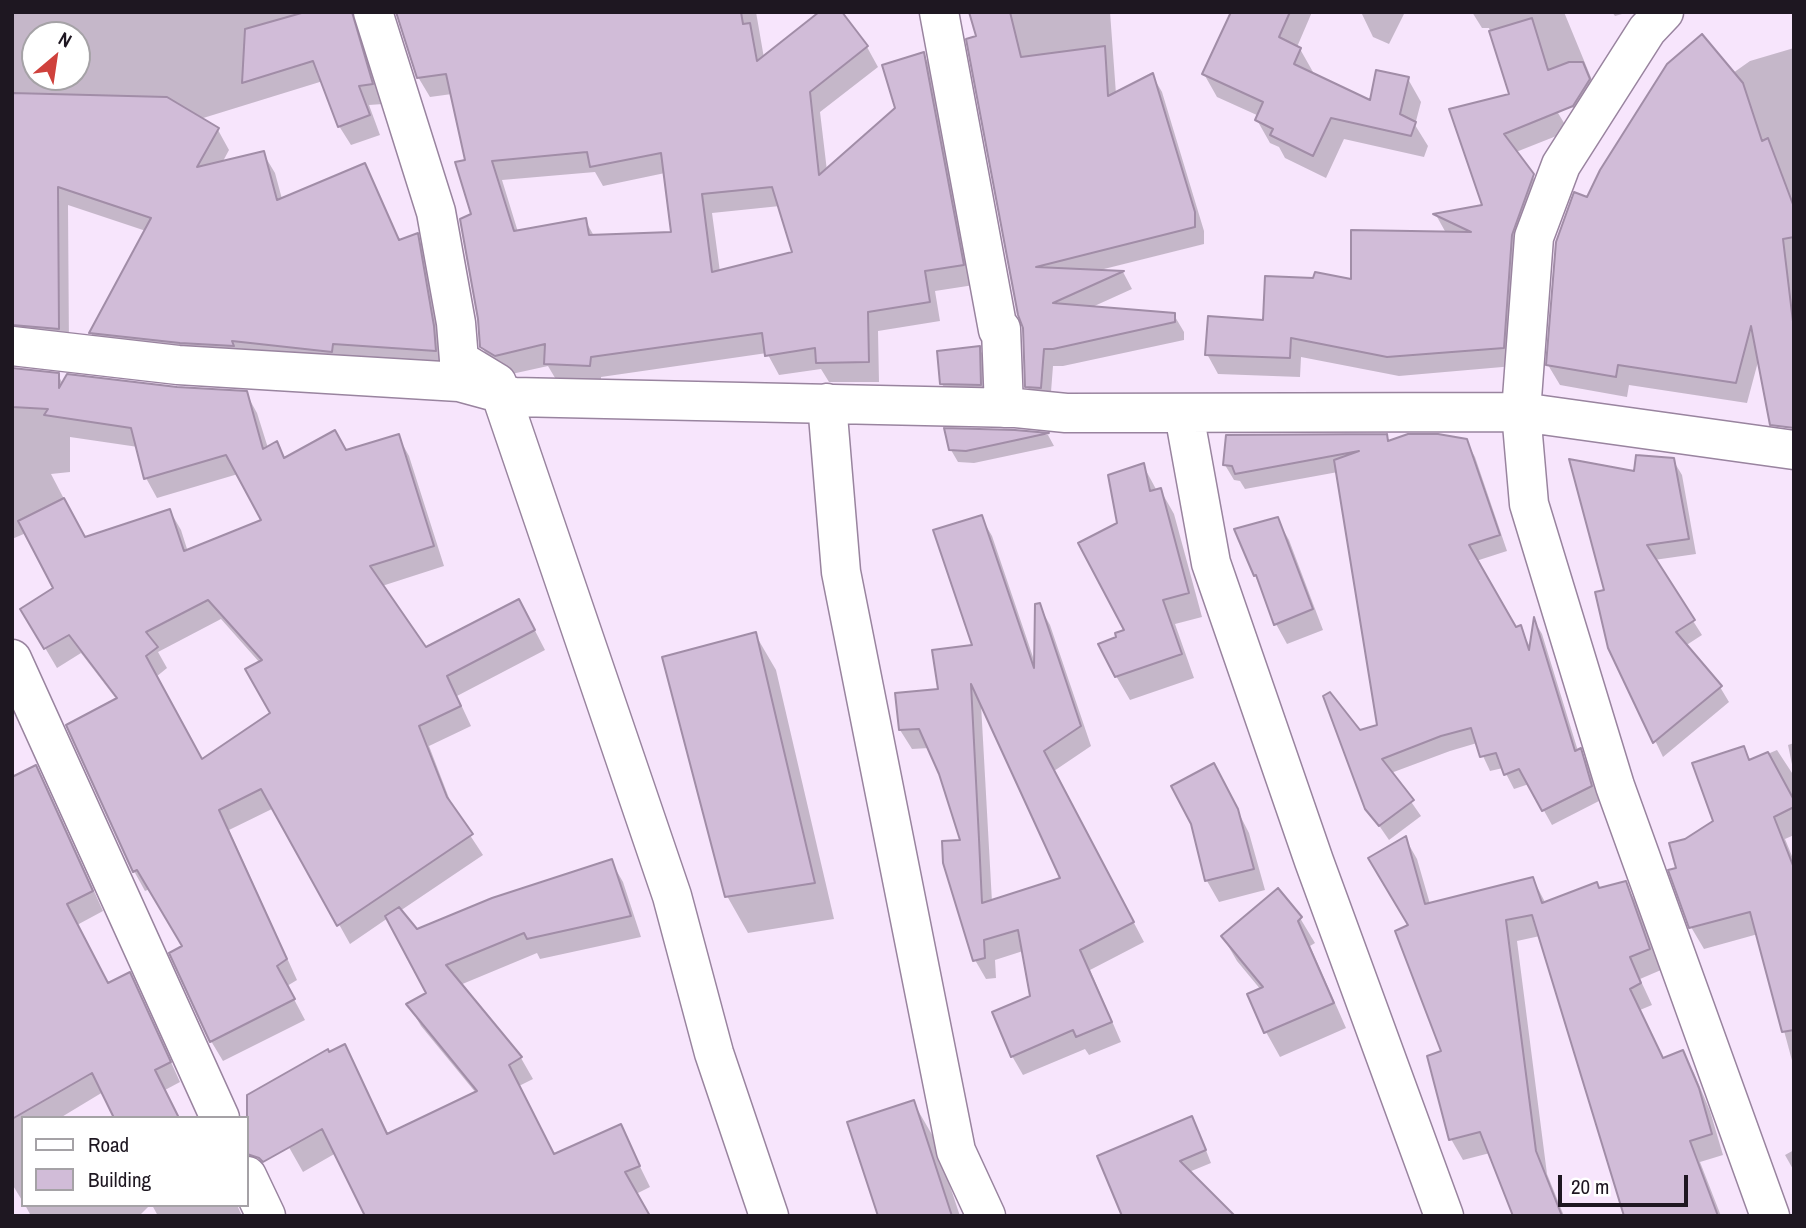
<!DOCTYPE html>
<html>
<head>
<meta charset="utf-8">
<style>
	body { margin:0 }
	#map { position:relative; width:1806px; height:1228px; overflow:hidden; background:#f7e5fc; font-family:"Archivo Narrow",sans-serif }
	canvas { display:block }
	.frame { position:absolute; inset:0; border:14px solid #1e1721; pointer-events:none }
	.legend { position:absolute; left:21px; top:1116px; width:228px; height:91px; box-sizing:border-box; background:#fff; border:2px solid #a5a2a6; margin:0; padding:9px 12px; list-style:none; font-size:21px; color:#1e1721 }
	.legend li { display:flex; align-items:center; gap:14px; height:35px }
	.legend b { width:35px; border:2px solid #a5a2a6 }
	.north { position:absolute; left:21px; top:21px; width:70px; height:70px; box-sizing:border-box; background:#fff; border:2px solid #a5a2a6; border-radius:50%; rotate:29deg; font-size:19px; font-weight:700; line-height:28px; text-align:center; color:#1e1721 }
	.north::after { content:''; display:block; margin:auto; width:24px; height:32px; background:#cf413c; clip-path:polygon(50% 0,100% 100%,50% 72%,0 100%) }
	.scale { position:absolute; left:1558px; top:1175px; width:130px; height:32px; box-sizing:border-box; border:4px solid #1e1721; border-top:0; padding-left:9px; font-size:21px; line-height:24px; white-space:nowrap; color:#1e1721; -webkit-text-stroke:5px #fff; paint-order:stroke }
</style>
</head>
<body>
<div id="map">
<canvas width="1806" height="1228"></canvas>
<div class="frame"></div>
<ul class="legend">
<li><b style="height:9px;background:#fff"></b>Road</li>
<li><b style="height:19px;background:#d1bcd8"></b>Building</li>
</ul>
<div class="north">N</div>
<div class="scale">20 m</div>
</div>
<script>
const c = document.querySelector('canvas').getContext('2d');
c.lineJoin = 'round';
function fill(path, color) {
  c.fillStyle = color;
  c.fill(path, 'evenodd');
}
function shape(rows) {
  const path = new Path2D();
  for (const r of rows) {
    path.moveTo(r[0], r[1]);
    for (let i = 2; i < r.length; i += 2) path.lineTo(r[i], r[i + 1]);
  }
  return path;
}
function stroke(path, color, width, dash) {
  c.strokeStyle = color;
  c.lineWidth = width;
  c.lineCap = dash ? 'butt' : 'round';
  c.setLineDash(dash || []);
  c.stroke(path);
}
const shadow = shape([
	[12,12,364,12,383,104,369,105,380,135,351,145,339,126,323,81,200,119,218,130,229,150,222,163,263,153,275,173,282,199,364,165,400,241,417,236,428,255,447,370,102,352,91,333,146,231,68,205,69,348,12,348],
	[35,35,77,35,77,77,35,77],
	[395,12,756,12,764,58,822,12,848,12,842,14,867,47,878,67,820,112,827,171,897,109,923,54,935,74,974,285,935,291,940,321,878,331,879,382,829,382,821,369,779,375,767,353,601,377,601,385,558,383,548,366,507,375,493,367,482,347,467,161,452,94,430,97,418,77,398,14],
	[595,172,603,186,665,173,673,233,594,236,585,220,518,232,502,180],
	[780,206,794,253,720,272,712,213],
	[971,12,1110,12,1116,94,1152,75,1162,92,1204,231,1204,244,1100,270,1123,272,1132,289,1090,308,1174,315,1184,332,1184,340,1063,366,1053,366,1050,405,1037,404,1027,386,1025,327,978,37],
	[1233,12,1312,12,1297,47,1300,49,1313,72,1312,74,1371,102,1408,79,1421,102,1415,125,1428,146,1424,157,1344,139,1326,178,1285,158,1279,147,1270,143,1257,120,1259,116,1217,97,1204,74],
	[1361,12,1405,12,1389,44,1373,37],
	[1472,12,1564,12,1599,97,1587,115,1509,74,1499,56,1489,28,1482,28],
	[1612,12,1629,12,1615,16],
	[1794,48,1794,410,1759,358,1747,403,1629,385,1627,397,1560,385,1548,365,1588,199,1733,73,1750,61],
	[1497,99,1558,113,1569,131,1516,152,1544,194,1514,366,1399,376,1301,357,1300,377,1218,374,1207,354,1264,322,1353,281,1446,233,1436,215,1484,206],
	[979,348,986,360,987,397,949,396,942,384],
	[12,370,58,375,63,384,246,393,257,413,268,448,277,444,286,459,345,452,398,436,409,456,444,566,382,586,426,650,530,621,545,650,457,696,471,726,429,746,454,811,483,855,400,911,416,931,611,861,623,882,641,937,540,959,537,953,460,985,521,1058,533,1079,519,1086,555,1156,620,1126,650,1187,636,1194,513,1216,476,1093,421,1026,409,1005,428,994,388,918,350,944,274,808,229,830,297,980,287,986,305,1020,223,1061,211,1041,171,953,185,947,150,889,145,891,134,871,117,700,81,653,57,668,22,609,55,589,26,533,12,539],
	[70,437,138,447,146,478,157,498,238,474,264,521,188,552,181,530,170,511,85,539,51,474,70,472],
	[221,619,260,663,273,714,202,761,156,677,167,668,158,652],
	[1015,432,1048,435,1054,446,974,463,958,462,951,450],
	[1386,436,1390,442,1466,441,1475,457,1507,551,1476,561,1515,629,1520,627,1531,649,1535,622,1542,634,1578,751,1580,751,1589,765,1599,801,1552,825,1529,784,1514,789,1503,768,1490,771,1477,743,1450,751,1391,773,1421,816,1389,840,1367,808,1359,732,1379,727,1338,472,1245,489,1240,481,1234,480,1225,465],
	[1673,460,1682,475,1696,554,1654,560,1702,635,1685,646,1720,687,1729,702,1663,757,1610,647,1606,591,1636,473],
	[1143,465,1157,491,1161,491,1174,514,1202,617,1175,624,1194,678,1130,700,1116,676,1118,638,1126,631,1119,524],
	[981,517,992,536,1035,663,1039,605,1050,625,1091,746,1054,771,1144,942,1090,970,1121,1042,1089,1055,1085,1049,1023,1075,1012,1056,1032,997,1023,951,995,960,996,978,986,979,975,960,963,842,940,774,929,748,912,749,900,730,897,695,940,691,974,646],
	[981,704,1062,879,992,902],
	[1277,519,1289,540,1323,630,1287,644,1276,624,1255,575],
	[755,634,776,670,834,919,748,933,727,896],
	[1794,743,1794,774,1788,745],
	[1743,748,1751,761,1777,750,1794,776,1794,835,1785,839,1794,861,1794,1068,1758,934,1704,949,1691,927,1678,869,1685,841,1715,822],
	[35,767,47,787,103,911,77,925,108,984,129,974,140,994,180,1082,165,1090,179,1118,116,1118,103,1092,60,1118,23,1118,23,1202,12,1184,12,779],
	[1225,786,1249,833,1265,890,1219,902,1207,881,1192,824],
	[1405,838,1417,859,1430,904,1533,879,1546,904,1625,883,1637,904,1661,970,1640,979,1652,1005,1640,1010,1664,1060,1682,1052,1694,1073,1710,1111,1723,1155,1700,1162,1721,1216,1626,1216,1540,936,1517,941,1547,1174,1564,1216,1515,1216,1490,1153,1463,1160,1451,1139,1443,1053,1410,926],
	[1300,918,1315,943,1310,946,1346,1028,1280,1057,1266,1032,1261,990,1237,961,1223,937],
	[345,1047,389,1135,336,1153,303,1172,257,1091],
	[913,1102,934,1138,960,1216,880,1216],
	[1198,1130,1211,1163,1189,1172,1124,1216],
	[1794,1150,1794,1171,1785,1155],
	[25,1205,150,1205,139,1216,31,1216],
	[152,1205,237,1205,242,1216,158,1216]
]);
const building = shape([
	[305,12,352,12,373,84,359,86,370,115,338,127,313,61,242,83,245,29,305,12],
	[396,12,741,12,743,24,750,23,757,61,819,12,842,12,868,46,810,92,819,175,895,108,882,65,924,52,964,265,925,271,930,302,868,312,869,362,816,363,815,348,765,356,762,333,591,357,590,366,544,364,545,344,495,356,480,347,478,319,460,219,471,214,455,162,465,160,446,74,417,78,396,12],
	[587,152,590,167,661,153,671,232,589,235,586,218,514,231,492,161,587,152],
	[772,187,792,252,712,272,702,194,772,187],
	[969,12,1010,12,1021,57,1105,46,1108,96,1153,73,1195,212,1195,227,1036,267,1124,271,1053,303,1175,313,1175,322,1053,349,1044,349,1041,388,1025,387,1023,328,1018,315,966,39,976,36,969,12],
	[1231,12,1290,12,1279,37,1301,48,1294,64,1370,100,1376,70,1409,77,1400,114,1416,122,1411,136,1331,118,1313,156,1270,135,1273,129,1255,120,1263,102,1202,74,1231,12],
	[1532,18,1548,70,1569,62,1583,62,1590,79,1573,106,1504,134,1534,174,1512,235,1504,348,1387,357,1291,338,1290,358,1205,355,1208,316,1263,320,1265,276,1313,278,1315,272,1351,279,1351,230,1471,232,1433,214,1482,205,1449,109,1509,94,1489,31,1532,18],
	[1702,34,1743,83,1762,141,1768,138,1794,207,1794,237,1783,239,1794,330,1794,428,1770,425,1751,326,1736,383,1618,365,1616,377,1546,365,1556,242,1574,192,1587,197,1600,170,1667,64,1702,34],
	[12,93,167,97,219,128,197,167,264,151,277,200,365,163,399,240,418,233,434,326,436,351,333,344,332,352,232,341,234,346,180,343,89,333,151,218,58,187,59,329,12,325,12,93],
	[980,346,981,385,940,384,937,351,980,346],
	[12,368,59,373,59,388,67,374,177,387,247,391,263,449,277,441,284,458,335,430,346,450,399,434,434,546,370,566,426,647,519,599,535,630,447,676,461,706,419,726,447,797,473,834,337,926,261,789,219,810,287,959,277,966,295,999,210,1042,169,953,182,946,137,870,133,872,66,725,117,698,69,635,44,649,20,609,53,588,18,521,64,498,85,537,170,509,184,551,261,520,226,455,144,479,131,428,44,415,48,409,12,407,12,368],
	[208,600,262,660,245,669,270,713,202,759,146,656,158,647,146,632,208,600],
	[944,428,1015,430,1049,433,966,451,949,450,944,428],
	[1387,434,1388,441,1408,434,1438,434,1467,439,1500,535,1469,545,1516,627,1521,625,1529,650,1534,617,1575,751,1581,748,1592,786,1542,811,1519,769,1504,775,1496,753,1480,757,1471,728,1441,736,1382,759,1414,800,1379,826,1365,809,1323,696,1330,692,1360,730,1377,725,1334,460,1359,451,1235,474,1232,466,1223,465,1226,435,1387,434],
	[1636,455,1674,458,1689,539,1647,545,1695,620,1676,632,1722,686,1653,743,1608,648,1595,592,1604,590,1569,459,1634,471,1636,455],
	[1144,463,1150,491,1161,488,1189,593,1163,600,1182,654,1115,677,1098,644,1116,637,1115,633,1124,630,1078,543,1117,523,1108,475,1144,463],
	[982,515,1034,668,1035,604,1040,603,1081,726,1044,751,1134,922,1080,950,1112,1022,1076,1037,1073,1030,1011,1057,992,1012,1030,996,1018,930,984,940,985,958,973,961,943,863,942,841,960,840,939,774,919,729,899,730,895,693,938,689,932,650,972,645,933,530,982,515],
	[971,684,1060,878,982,903,979,839,971,684],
	[1278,517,1313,609,1274,625,1256,575,1254,576,1234,529,1278,517],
	[756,632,815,883,725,897,662,657,756,632],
	[1744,746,1749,760,1768,752,1794,800,1794,807,1774,817,1794,868,1794,1030,1782,1032,1750,912,1689,928,1668,870,1676,868,1669,843,1685,839,1713,821,1692,763,1744,746],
	[1214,763,1238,809,1254,869,1205,881,1191,824,1171,786,1214,763],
	[36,765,93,891,67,904,108,983,130,972,171,1062,155,1070,179,1118,114,1118,92,1073,12,1119,12,777,36,765],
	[1406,836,1425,904,1533,877,1542,903,1597,882,1599,888,1626,881,1650,949,1630,957,1641,983,1630,989,1663,1058,1683,1050,1699,1088,1712,1134,1690,1141,1718,1216,1624,1216,1532,915,1506,920,1536,1151,1562,1216,1513,1216,1480,1132,1449,1140,1427,1056,1441,1051,1395,931,1408,925,1368,858,1406,836],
	[612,859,631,916,527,939,524,933,446,965,522,1057,509,1065,554,1154,621,1124,640,1166,625,1172,650,1216,365,1216,322,1129,263,1162,259,1158,247,1154,247,1095,328,1049,329,1052,345,1044,387,1134,477,1091,406,1004,426,993,385,916,399,907,417,929,492,898,612,859],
	[1278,888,1302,917,1298,921,1334,1003,1264,1033,1247,994,1263,987,1221,936,1278,888],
	[914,1100,952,1216,878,1216,847,1122,914,1100],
	[1192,1116,1206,1150,1180,1161,1235,1216,1122,1216,1097,1156,1192,1116]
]);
const minor = shape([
	[373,12,436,212,456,323,459,360,497,383,672,896,714,1053,769,1216],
	[939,12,998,330,1001,329,1004,408],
	[1664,12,1647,30,1561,165,1534,237,1521,412,1529,504,1615,786,1770,1216],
	[12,346,178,365,459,382,514,397,1016,408,1066,413,1521,412,1794,450],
	[827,403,841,572,956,1151,986,1216],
	[1184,414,1211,563,1314,861,1444,1216],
	[12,659,220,1118],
	[247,1176,266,1216]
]);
fill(shadow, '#0003');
fill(building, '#d1bcd8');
stroke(building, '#a18da7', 2);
stroke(minor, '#99849f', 41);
stroke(minor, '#fff', 38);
</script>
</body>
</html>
